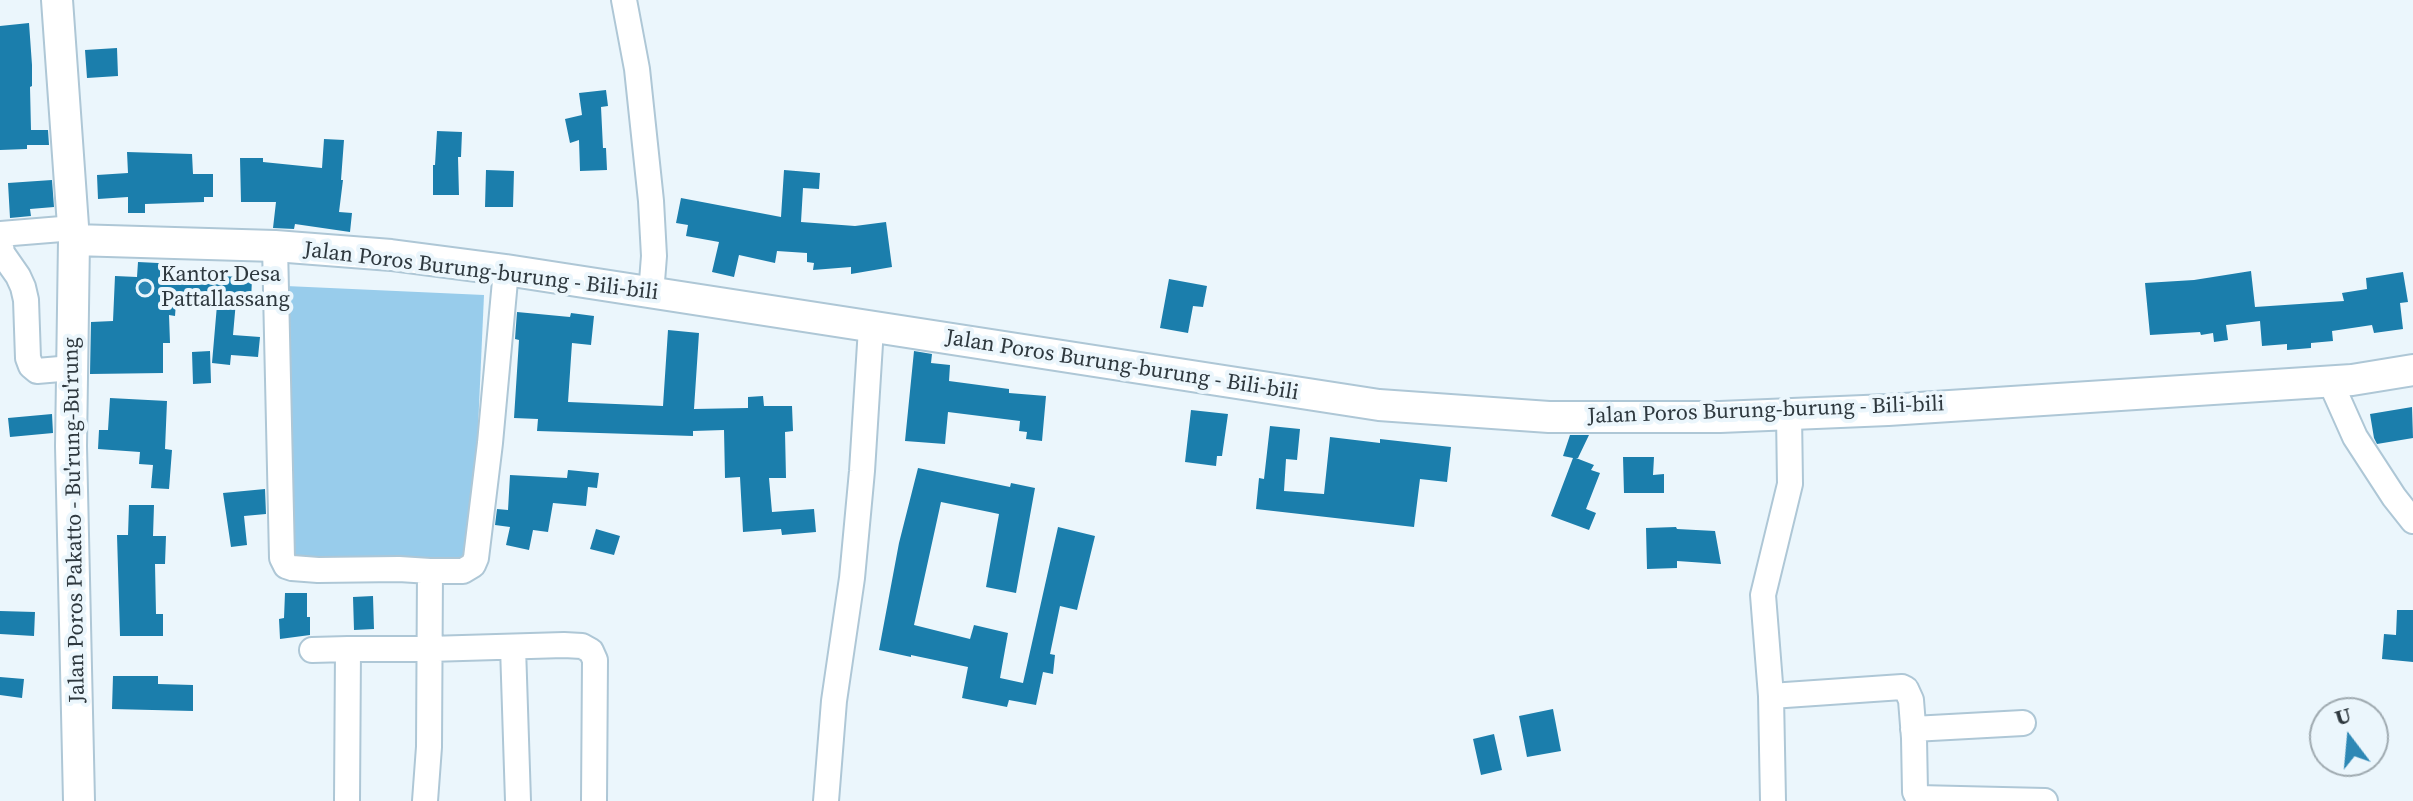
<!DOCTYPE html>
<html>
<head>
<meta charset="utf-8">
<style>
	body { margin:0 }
	#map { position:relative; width:2413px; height:801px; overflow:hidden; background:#ebf6fc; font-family:"Source Serif 4",serif }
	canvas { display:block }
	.north { position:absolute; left:2309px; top:697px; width:80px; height:80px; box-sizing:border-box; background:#ebf6fc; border:2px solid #9faab0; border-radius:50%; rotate:344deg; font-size:22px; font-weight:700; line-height:32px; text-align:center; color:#2e383e }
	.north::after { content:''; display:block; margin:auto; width:28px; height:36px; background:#2d88b5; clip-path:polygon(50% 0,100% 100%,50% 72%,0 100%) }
</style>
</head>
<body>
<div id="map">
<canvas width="2413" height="801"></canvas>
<div class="north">U</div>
</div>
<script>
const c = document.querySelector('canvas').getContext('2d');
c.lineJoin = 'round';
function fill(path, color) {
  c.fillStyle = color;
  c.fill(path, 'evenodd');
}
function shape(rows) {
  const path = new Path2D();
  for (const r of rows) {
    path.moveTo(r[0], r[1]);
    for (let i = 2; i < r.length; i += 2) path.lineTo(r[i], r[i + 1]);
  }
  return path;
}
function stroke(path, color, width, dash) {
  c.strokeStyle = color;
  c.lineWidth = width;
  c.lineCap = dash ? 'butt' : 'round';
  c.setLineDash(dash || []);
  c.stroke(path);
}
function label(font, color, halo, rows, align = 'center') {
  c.font = font + ' "Source Serif 4",serif';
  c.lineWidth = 8;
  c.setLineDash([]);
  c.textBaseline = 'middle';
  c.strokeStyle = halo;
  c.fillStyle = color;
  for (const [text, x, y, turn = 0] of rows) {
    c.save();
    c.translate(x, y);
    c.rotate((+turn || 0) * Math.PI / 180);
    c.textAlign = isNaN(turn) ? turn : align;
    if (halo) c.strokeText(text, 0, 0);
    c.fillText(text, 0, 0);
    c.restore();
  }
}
const green = shape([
	[286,286,484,295,472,561,294,556]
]);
const building = shape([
	[29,23,32,65,32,86,30,87,31,130,48,130,49,145,27,145,27,149,0,150,0,26],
	[117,48,118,76,87,78,85,50],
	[606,90,608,106,601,107,603,148,606,148,607,170,580,171,579,140,570,143,565,119,582,115,579,93],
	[437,131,462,132,461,157,458,157,459,195,433,195,433,165,435,165],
	[324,139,344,140,341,180,343,180,339,212,352,213,350,232,295,224,294,229,273,228,276,202,241,202,240,158,263,158,263,162,322,168],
	[127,152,192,154,193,174,213,174,213,197,204,197,204,202,145,204,145,213,128,213,128,197,98,199,97,175,128,173],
	[486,170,514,171,513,207,485,207],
	[784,170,820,173,819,189,803,188,801,222,855,226,886,222,892,267,851,274,851,267,813,270,814,263,807,262,807,253,777,251,775,263,739,255,734,277,712,272,719,242,686,236,688,225,676,223,681,198,781,217],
	[52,180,54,207,30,209,31,216,10,218,8,183],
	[138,262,178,264,178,268,210,269,210,275,252,278,251,302,236,301,233,335,260,337,258,357,231,355,230,365,212,363,217,305,176,303,175,316,169,315,170,343,163,343,163,373,90,374,91,322,113,321,115,276,137,277],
	[2251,271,2255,307,2344,301,2342,293,2367,289,2366,278,2403,272,2408,302,2400,303,2403,329,2374,333,2372,325,2332,331,2333,341,2311,343,2311,348,2287,350,2287,344,2262,346,2260,321,2226,325,2228,340,2214,342,2213,333,2201,335,2200,332,2150,335,2145,283,2194,280],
	[1169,279,1207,286,1203,307,1193,306,1188,333,1160,328],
	[517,312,570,317,571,313,594,316,591,345,572,343,568,402,663,406,668,330,699,333,694,409,748,408,748,397,763,396,764,406,792,406,793,431,785,432,786,478,769,478,772,512,814,509,816,532,782,535,781,529,743,532,740,477,725,478,724,430,693,431,693,436,537,431,538,419,514,418,519,340,515,339],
	[210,351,211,383,193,384,192,352],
	[914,351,932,354,931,363,950,365,949,381,1009,389,1009,393,1046,396,1042,441,1026,439,1027,432,1019,431,1020,421,948,412,945,444,905,441],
	[110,398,167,401,165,449,172,450,169,489,151,488,153,465,139,464,140,452,98,449,99,430,108,430],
	[2412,407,2413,438,2377,444,2374,438,2370,414],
	[1191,410,1228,414,1222,456,1217,456,1216,466,1185,462],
	[52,414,53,433,10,437,8,418],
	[1270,426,1300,429,1297,460,1286,459,1284,491,1324,494,1330,437,1380,443,1380,439,1451,447,1447,482,1420,479,1414,527,1256,509,1259,478,1264,479],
	[1570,435,1589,435,1578,458,1576,458,1594,465,1591,470,1600,473,1586,509,1596,513,1589,530,1551,516,1573,458,1563,456],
	[1623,457,1654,457,1653,475,1664,474,1664,493,1624,493],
	[918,468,1010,487,1011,483,1035,488,1016,593,986,587,999,514,941,502,914,625,970,639,974,625,1008,633,1000,678,1023,683,1058,527,1095,536,1077,610,1060,606,1050,654,1055,655,1053,674,1043,672,1036,705,1009,700,1007,707,962,698,968,667,911,655,911,657,879,650,899,543],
	[568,470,599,473,597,488,588,487,586,506,553,503,548,532,533,530,529,550,506,545,510,527,495,525,497,509,508,510,510,475,567,478],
	[265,489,266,514,244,516,247,545,231,547,223,493],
	[129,505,154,505,153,536,166,536,165,564,155,564,156,614,163,614,163,636,120,636,117,535,128,535],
	[1676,527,1677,529,1715,531,1721,564,1677,561,1677,568,1647,569,1646,528],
	[596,529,620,536,614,555,590,549],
	[285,593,307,593,307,617,310,617,310,635,280,639,279,619,284,618],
	[373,596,374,629,354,630,353,597],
	[2397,610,2413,610,2413,662,2382,659,2384,634,2396,635],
	[0,611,35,612,34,636,0,634],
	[113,676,158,676,158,684,193,685,193,711,112,709],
	[0,677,24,679,22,698,0,695],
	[1553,709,1561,751,1527,757,1519,716],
	[1494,734,1502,770,1481,775,1473,739]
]);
const minor = shape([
	[624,0,637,69,651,201,654,256,651,294],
	[0,234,74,228],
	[0,238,2,253,18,276,23,287,26,300,28,358,31,366,37,371,72,368],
	[275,246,282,558,286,566,292,568,318,570,399,569,430,571,429,747,425,801],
	[2330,381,2355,437,2394,497,2413,521],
	[430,571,463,571,473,565,476,558,490,443,506,270],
	[513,647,518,801],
	[312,650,348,649],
	[1771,696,1902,687,1906,689,1911,700,1914,738,1915,792,1918,798,2045,801],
	[1913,729,2023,723],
	[347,801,348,649,429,649,564,645,582,646,591,651,595,660,594,801],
	[826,801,834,701,852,578,862,471,871,328],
	[1773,801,1771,696,1763,595,1790,484,1789,414]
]);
const major = shape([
	[57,0,74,240,275,246,391,255,506,270,1379,405,1549,417,1720,417,1888,410,2352,380,2413,370],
	[74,240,71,446,79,801]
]);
const markers = [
	[145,288,8,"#2d88b5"]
];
const streetNames = [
	["Jalan Poros Burung-burung - Bili-bili",481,272,7],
	["Jalan Poros Burung-burung - Bili-bili",1122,366,9],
	["Jalan Poros Burung-burung - Bili-bili",1766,411,-2],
	["Jalan Poros Pakatto - Bu'rung-Bu'rung",75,520,-91]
];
const poiNames = [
	["Kantor Desa",161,275],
	["Pattallassang",161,300]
];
fill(green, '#98cceb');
fill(building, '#1b7eac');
stroke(minor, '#aec7d6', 28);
stroke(major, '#aec7d6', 34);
stroke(minor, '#fff', 24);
stroke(major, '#fff', 30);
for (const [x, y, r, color] of markers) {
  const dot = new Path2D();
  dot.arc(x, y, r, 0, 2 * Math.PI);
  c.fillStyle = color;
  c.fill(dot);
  stroke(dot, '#ebf6fc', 3);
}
label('22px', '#2e383e', '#ebf6fc', streetNames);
label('22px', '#2e383e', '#ebf6fc', poiNames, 'left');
</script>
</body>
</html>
